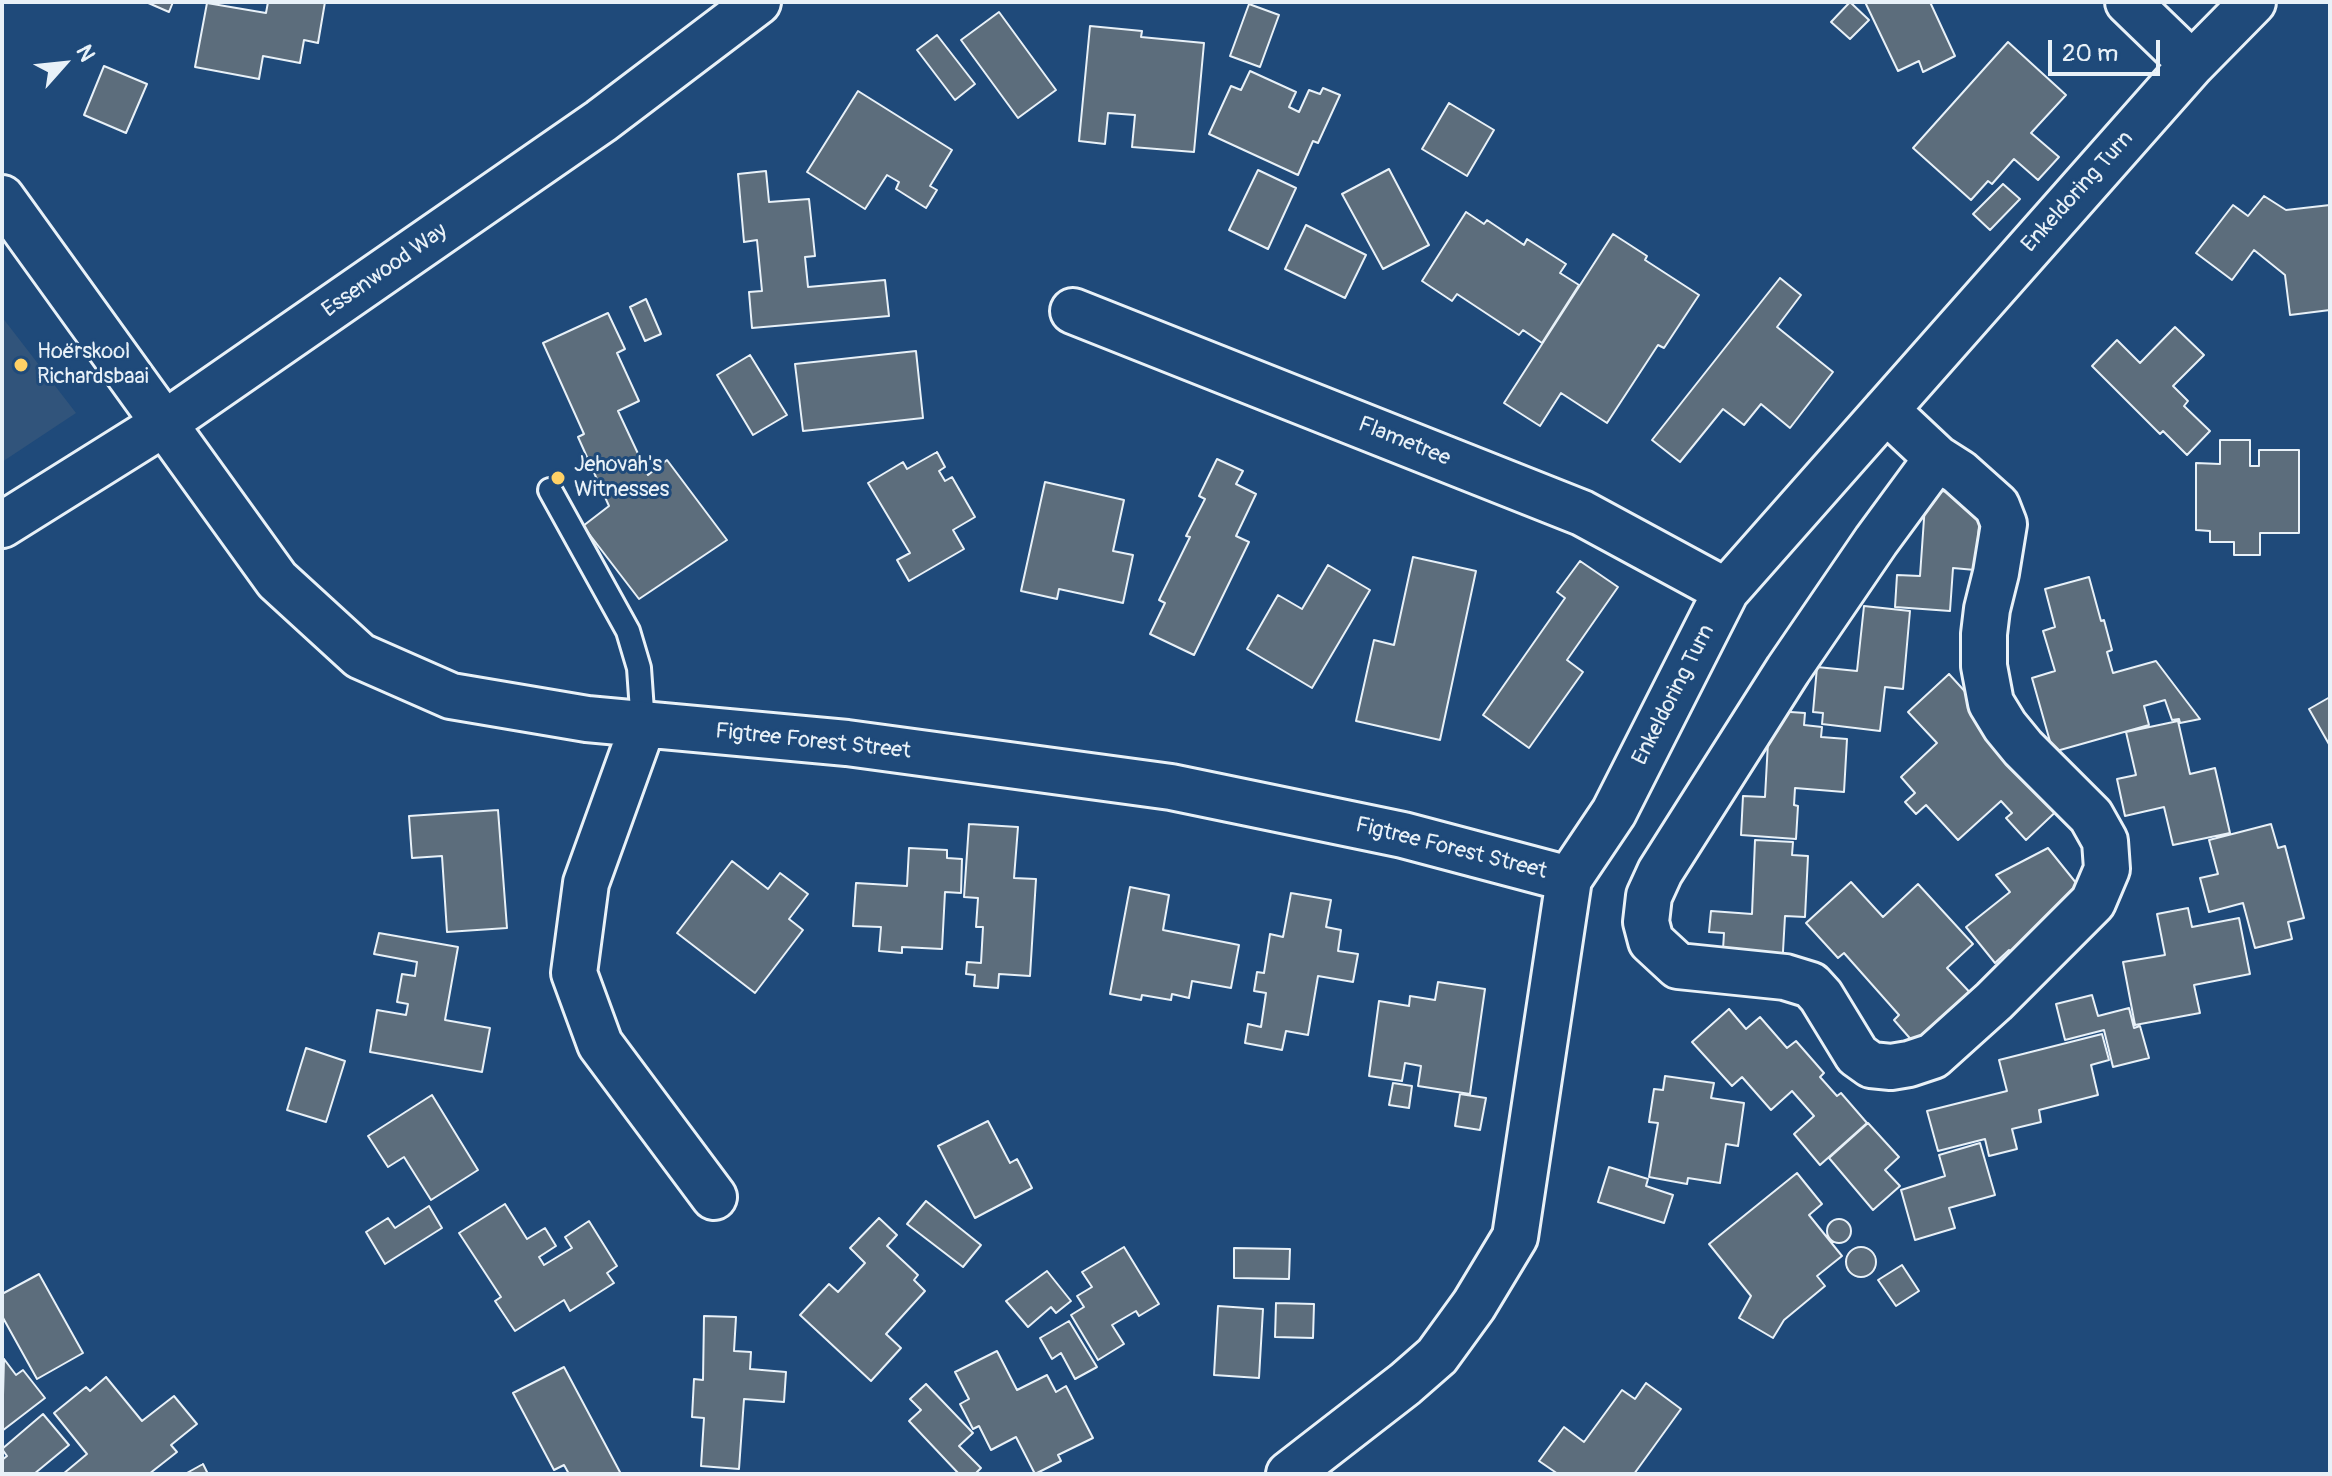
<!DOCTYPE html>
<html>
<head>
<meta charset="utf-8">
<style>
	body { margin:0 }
	#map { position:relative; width:2332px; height:1476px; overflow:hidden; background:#1f4a7a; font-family:Pangolin,sans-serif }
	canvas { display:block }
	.frame { position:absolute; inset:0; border:4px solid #e8f1f8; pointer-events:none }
	.north { position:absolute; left:24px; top:24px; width:80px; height:80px; -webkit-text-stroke:6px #1f4a7a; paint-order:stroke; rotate:63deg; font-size:22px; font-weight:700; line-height:32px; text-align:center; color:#e8f1f8 }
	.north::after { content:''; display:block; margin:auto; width:28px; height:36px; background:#e8f1f8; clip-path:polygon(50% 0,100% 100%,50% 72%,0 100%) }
	.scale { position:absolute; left:2048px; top:40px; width:112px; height:36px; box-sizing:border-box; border:4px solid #e8f1f8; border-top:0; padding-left:10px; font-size:24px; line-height:28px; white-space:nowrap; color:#e8f1f8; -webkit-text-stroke:6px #1f4a7a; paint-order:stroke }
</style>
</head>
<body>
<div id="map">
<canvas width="2332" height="1476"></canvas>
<div class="frame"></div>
<div class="north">N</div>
<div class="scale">20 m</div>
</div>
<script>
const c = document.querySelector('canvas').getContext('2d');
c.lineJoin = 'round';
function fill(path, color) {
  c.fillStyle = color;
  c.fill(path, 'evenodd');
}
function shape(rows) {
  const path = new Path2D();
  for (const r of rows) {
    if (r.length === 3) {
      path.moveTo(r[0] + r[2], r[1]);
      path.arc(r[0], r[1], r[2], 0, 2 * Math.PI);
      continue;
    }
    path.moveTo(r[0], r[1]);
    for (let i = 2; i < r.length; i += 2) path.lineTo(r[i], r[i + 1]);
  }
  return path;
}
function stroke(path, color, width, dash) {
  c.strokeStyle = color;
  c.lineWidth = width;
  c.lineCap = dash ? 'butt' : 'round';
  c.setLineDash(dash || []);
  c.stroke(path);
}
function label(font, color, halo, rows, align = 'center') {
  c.font = font + ' Pangolin,sans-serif';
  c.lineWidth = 6;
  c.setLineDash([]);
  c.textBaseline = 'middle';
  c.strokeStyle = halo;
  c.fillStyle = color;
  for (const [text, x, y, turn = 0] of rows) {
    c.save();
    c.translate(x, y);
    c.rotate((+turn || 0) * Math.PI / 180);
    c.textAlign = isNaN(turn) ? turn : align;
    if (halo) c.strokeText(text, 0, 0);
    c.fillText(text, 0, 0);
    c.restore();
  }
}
const built = shape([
	[2,317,76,413,2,462]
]);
const building = shape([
	[146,2,173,2,169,12,146,2],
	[268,2,325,2,318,43,304,40,300,63,263,56,259,79,195,67,207,3,266,13,268,2],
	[1850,2,1869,20,1850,39,1831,22,1850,2],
	[1865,2,1930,2,1955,56,1923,72,1919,61,1898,71,1865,2],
	[1249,4,1279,15,1260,67,1230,56,1249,4],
	[999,12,1056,90,1018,118,961,40,999,12],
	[1090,26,1142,31,1141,37,1204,43,1194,152,1132,147,1135,115,1108,113,1105,144,1079,141,1090,26],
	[937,35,975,84,955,100,917,50,937,35],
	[2008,42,2066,95,2031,133,2059,157,2038,180,2014,159,1992,184,1988,181,1971,200,1913,148,2008,42],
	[104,66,147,84,126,133,84,115,104,66],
	[1250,71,1296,92,1289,107,1299,112,1309,90,1320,94,1323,88,1340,95,1318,143,1313,141,1298,175,1209,134,1231,86,1241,90,1250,71],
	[858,91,952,150,930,186,937,190,926,208,896,189,899,182,887,175,865,209,807,172,858,91],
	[1449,103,1494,130,1467,176,1422,149,1449,103],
	[1389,169,1429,245,1383,269,1342,194,1389,169],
	[1258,170,1296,188,1268,249,1229,230,1258,170],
	[766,171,769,202,809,199,815,256,805,257,808,287,885,280,889,316,752,328,749,292,762,291,757,240,744,242,738,174,766,171],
	[2003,184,2020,199,1990,230,1973,214,2003,184],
	[2264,196,2286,210,2330,205,2330,310,2290,315,2285,275,2254,250,2232,280,2196,253,2233,205,2248,216,2264,196],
	[1466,212,1484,224,1487,220,1524,245,1527,239,1566,264,1560,273,1579,285,1542,343,1523,330,1519,335,1457,294,1452,301,1422,281,1466,212],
	[1306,225,1366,255,1345,298,1285,269,1306,225],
	[1613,234,1647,256,1645,260,1699,295,1664,348,1658,345,1607,423,1561,393,1540,426,1504,403,1613,234],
	[1780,278,1801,295,1777,327,1833,372,1790,428,1761,404,1744,425,1723,409,1680,462,1652,440,1780,278],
	[646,299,661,334,645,341,630,307,646,299],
	[608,313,625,349,617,353,639,401,618,411,648,475,667,460,727,540,639,599,583,526,609,506,578,437,584,434,543,343,608,313],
	[2175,327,2204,355,2173,386,2188,401,2184,406,2210,431,2187,455,2163,431,2160,434,2092,366,2117,340,2140,363,2175,327],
	[916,351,923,418,803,431,795,364,916,351],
	[750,355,787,415,753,435,717,375,750,355],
	[2220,440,2250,440,2250,466,2259,466,2259,450,2299,450,2299,533,2260,533,2260,555,2234,555,2234,542,2210,542,2210,531,2196,530,2196,463,2220,464,2220,440],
	[937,452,945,467,939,471,945,481,952,477,975,517,953,530,964,549,909,581,897,560,910,553,868,483,903,462,907,469,937,452],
	[1217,459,1243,471,1236,484,1256,494,1236,536,1249,542,1194,655,1150,634,1165,603,1159,600,1190,537,1186,536,1205,499,1199,496,1217,459],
	[1045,482,1124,500,1113,551,1133,555,1123,603,1059,589,1057,599,1021,591,1045,482],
	[1926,490,1982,494,1975,570,1953,568,1950,611,1895,607,1897,575,1920,576,1926,490],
	[1413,557,1476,571,1440,740,1356,721,1374,640,1394,645,1413,557],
	[1580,561,1618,587,1567,660,1583,672,1529,748,1483,715,1565,598,1557,592,1580,561],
	[1328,565,1370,590,1312,688,1247,649,1278,595,1302,609,1328,565],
	[2089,577,2101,621,2104,620,2112,650,2107,652,2113,673,2156,661,2200,719,2180,723,2179,719,2172,720,2165,700,2144,706,2149,725,2053,752,2032,678,2055,671,2043,631,2055,627,2045,589,2089,577],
	[1864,606,1910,611,1903,689,1885,687,1880,731,1822,724,1823,713,1813,712,1817,667,1857,671,1864,606],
	[1949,674,2066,802,2026,840,2006,818,2012,813,2001,801,1958,840,1926,805,1916,814,1905,802,1915,793,1901,777,1937,743,1908,712,1949,674],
	[2330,697,2330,746,2309,709,2330,697],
	[1776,711,1805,713,1804,725,1822,727,1821,737,1847,739,1844,792,1795,788,1794,805,1798,806,1796,839,1741,835,1743,796,1765,797,1769,724,1776,711],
	[2178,721,2190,774,2215,768,2230,833,2173,845,2164,807,2125,816,2117,779,2136,775,2126,732,2178,721],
	[498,810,507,928,447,932,442,856,412,858,409,816,498,810],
	[969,824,1018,827,1014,878,1036,879,1030,976,999,974,998,988,974,986,975,975,966,974,967,962,981,963,983,927,976,927,978,898,964,897,969,824],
	[2271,824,2278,848,2285,846,2304,918,2288,922,2292,939,2255,948,2243,903,2209,912,2200,878,2218,874,2209,840,2271,824],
	[1755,840,1793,842,1792,855,1808,856,1805,917,1785,916,1782,969,1722,966,1724,933,1709,932,1711,911,1752,914,1755,840],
	[909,848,947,850,947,858,962,859,961,893,945,892,942,949,902,947,902,953,879,951,881,927,853,926,856,883,907,886,909,848],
	[2048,848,2085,894,2012,953,2009,950,1995,963,1966,927,2010,892,1996,875,2048,848],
	[732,861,768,889,780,873,808,894,789,919,803,930,755,993,677,933,732,861],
	[1851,882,1883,917,1918,884,1973,944,1947,968,1977,1000,1921,1051,1894,1020,1899,1015,1844,953,1838,958,1806,923,1851,882],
	[1130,887,1169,895,1163,930,1239,945,1231,988,1192,981,1189,998,1172,994,1171,1000,1142,995,1141,1000,1110,994,1130,887],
	[1291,893,1331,900,1326,927,1341,930,1338,951,1358,954,1353,982,1318,976,1308,1035,1286,1031,1282,1050,1245,1043,1248,1024,1261,1027,1266,993,1254,991,1257,972,1264,973,1270,934,1283,937,1291,893],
	[2188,908,2192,927,2239,918,2250,974,2194,985,2200,1013,2135,1025,2123,962,2165,955,2157,914,2188,908],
	[379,933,458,947,445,1020,490,1028,482,1072,370,1052,377,1010,406,1015,408,1004,397,1002,402,974,415,976,417,962,374,954,379,933],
	[1438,982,1485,989,1470,1094,1418,1086,1421,1066,1405,1063,1402,1081,1369,1076,1379,1001,1409,1006,1410,996,1435,1000,1438,982],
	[2092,995,2098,1016,2129,1008,2134,1028,2140,1026,2149,1058,2113,1067,2104,1030,2065,1040,2056,1004,2092,995],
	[1729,1009,1746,1029,1760,1017,1787,1048,1796,1041,1824,1073,1820,1077,1837,1096,1841,1093,1867,1123,1820,1165,1794,1134,1814,1116,1792,1091,1771,1110,1742,1077,1732,1086,1692,1042,1729,1009],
	[2102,1034,2109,1060,2091,1065,2098,1095,2039,1110,2041,1122,2012,1129,2017,1149,1989,1156,1985,1139,1938,1151,1927,1111,2007,1091,1999,1060,2102,1034],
	[306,1048,345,1061,326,1122,287,1110,306,1048],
	[1665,1076,1714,1083,1711,1098,1744,1103,1738,1146,1726,1144,1720,1183,1688,1178,1687,1184,1649,1177,1658,1123,1649,1122,1654,1089,1663,1090,1665,1076],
	[1393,1083,1412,1086,1409,1108,1389,1105,1393,1083],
	[1460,1094,1486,1098,1480,1130,1455,1126,1460,1094],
	[432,1095,478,1170,431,1200,404,1157,388,1167,368,1136,432,1095],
	[988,1121,1010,1163,1017,1159,1032,1188,975,1218,938,1146,988,1121],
	[1868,1123,1899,1157,1885,1170,1900,1186,1873,1210,1829,1158,1868,1123],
	[1980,1143,1995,1195,1949,1208,1955,1228,1915,1240,1901,1190,1945,1176,1939,1155,1980,1143],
	[1609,1167,1648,1179,1646,1186,1673,1195,1664,1223,1598,1202,1609,1167],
	[1797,1173,1822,1204,1809,1215,1842,1256,1817,1276,1825,1286,1784,1320,1773,1338,1739,1318,1751,1296,1709,1244,1797,1173],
	[926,1201,981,1245,963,1267,907,1224,926,1201],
	[505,1204,527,1239,545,1228,556,1246,539,1257,544,1265,572,1248,565,1237,589,1221,617,1266,607,1273,614,1283,570,1311,564,1300,515,1331,495,1301,501,1297,459,1233,505,1204],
	[429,1206,442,1228,385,1264,366,1232,388,1218,395,1228,429,1206],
	[879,1218,897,1235,887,1246,918,1275,914,1280,925,1291,886,1334,901,1348,871,1381,800,1315,829,1284,838,1292,865,1263,850,1248,879,1218],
	[1839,1231,12],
	[1861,1262,15],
	[1124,1247,1159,1304,1139,1316,1136,1311,1112,1325,1124,1344,1098,1360,1071,1315,1084,1307,1077,1296,1092,1287,1082,1272,1124,1247],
	[1234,1248,1290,1249,1289,1279,1234,1278,1234,1248],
	[1902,1265,1919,1291,1896,1306,1878,1280,1902,1265],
	[1047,1271,1071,1301,1056,1313,1051,1307,1028,1327,1006,1301,1047,1271],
	[39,1274,83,1353,37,1379,2,1316,2,1294,39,1274],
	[1276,1303,1314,1304,1313,1338,1275,1337,1276,1303],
	[1218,1306,1263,1309,1259,1378,1214,1375,1218,1306],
	[704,1316,736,1317,734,1351,751,1352,750,1369,786,1372,784,1402,744,1399,739,1469,701,1466,704,1418,692,1417,694,1379,703,1380,704,1316],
	[1069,1321,1097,1367,1075,1379,1061,1353,1052,1359,1040,1338,1069,1321],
	[997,1351,1017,1390,1047,1375,1056,1392,1066,1386,1093,1438,1058,1455,1061,1461,1035,1474,1016,1437,991,1450,979,1426,973,1429,960,1404,969,1399,955,1372,997,1351],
	[4,1359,16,1375,23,1370,45,1398,2,1431,4,1359],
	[564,1367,621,1474,569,1474,564,1465,554,1470,513,1393,564,1367],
	[106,1377,142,1421,174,1396,197,1424,171,1445,177,1452,149,1474,63,1474,87,1454,54,1413,86,1387,90,1391,106,1377],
	[1646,1383,1681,1409,1634,1474,1558,1474,1539,1461,1564,1427,1584,1442,1622,1390,1635,1399,1646,1383],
	[926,1384,973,1433,959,1446,981,1468,975,1474,959,1474,909,1421,921,1410,910,1399,926,1384],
	[43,1414,69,1445,34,1474,2,1474,2,1460,7,1456,2,1449,43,1414],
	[203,1464,208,1474,185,1474,203,1464]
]);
const service = shape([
	[550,490,628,631,639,668,643,725]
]);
const minor = shape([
	[2128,2,2192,64],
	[2,198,277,580,360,656,451,696,587,719,847,743,1171,787,1403,835,1569,879],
	[1073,311,1582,513,1726,591],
	[1886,410,1937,458,1959,472,1997,506,2004,524,1996,573,1987,609,1984,634,1984,666,1991,703,2005,726,2023,748,2091,816,2105,841,2107,869,2093,902,1994,1001,1933,1056,1909,1064,1891,1067,1871,1065,1857,1055,1821,996,1811,985,1785,977,1678,966,1651,941,1646,922,1649,896,1660,872,1788,670,1876,541,1937,458],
	[2,525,165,423,601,121,758,2],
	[643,725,586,883,574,973,600,1044,714,1197],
	[1289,1474,1405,1384,1437,1356,1474,1305,1515,1237,1569,879,1614,812,1726,591,2192,64,2253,2]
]);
const markers = [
	[21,365,8,"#ffd166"],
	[558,478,8,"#ffd166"]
];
const streetNames = [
	["Enkeldoring Turn",2078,192,-48],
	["Essenwood Way",385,271,-35],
	["Flametree",1404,442,22],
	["Enkeldoring Turn",1674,695,-63],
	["Figtree Forest Street",813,742,6],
	["Figtree Forest Street",1451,849,14]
];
const poiNames = [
	["Hoërskool",37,352],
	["Richardsbaai",37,377],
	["Jehovah's",574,465],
	["Witnesses",574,490]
];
fill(built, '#31547b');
fill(building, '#5c6d7c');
stroke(building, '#e8f1f8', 2);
stroke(service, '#e8f1f8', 28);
stroke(minor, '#e8f1f8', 50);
stroke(service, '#1f4a7a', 22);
stroke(minor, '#1f4a7a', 44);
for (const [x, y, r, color] of markers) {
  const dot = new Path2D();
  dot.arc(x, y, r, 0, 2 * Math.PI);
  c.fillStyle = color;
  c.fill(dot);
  stroke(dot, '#1f4a7a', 3);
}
label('22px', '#e8f1f8', '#1f4a7a', streetNames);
label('22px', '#e8f1f8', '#1f4a7a', poiNames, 'left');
</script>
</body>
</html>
